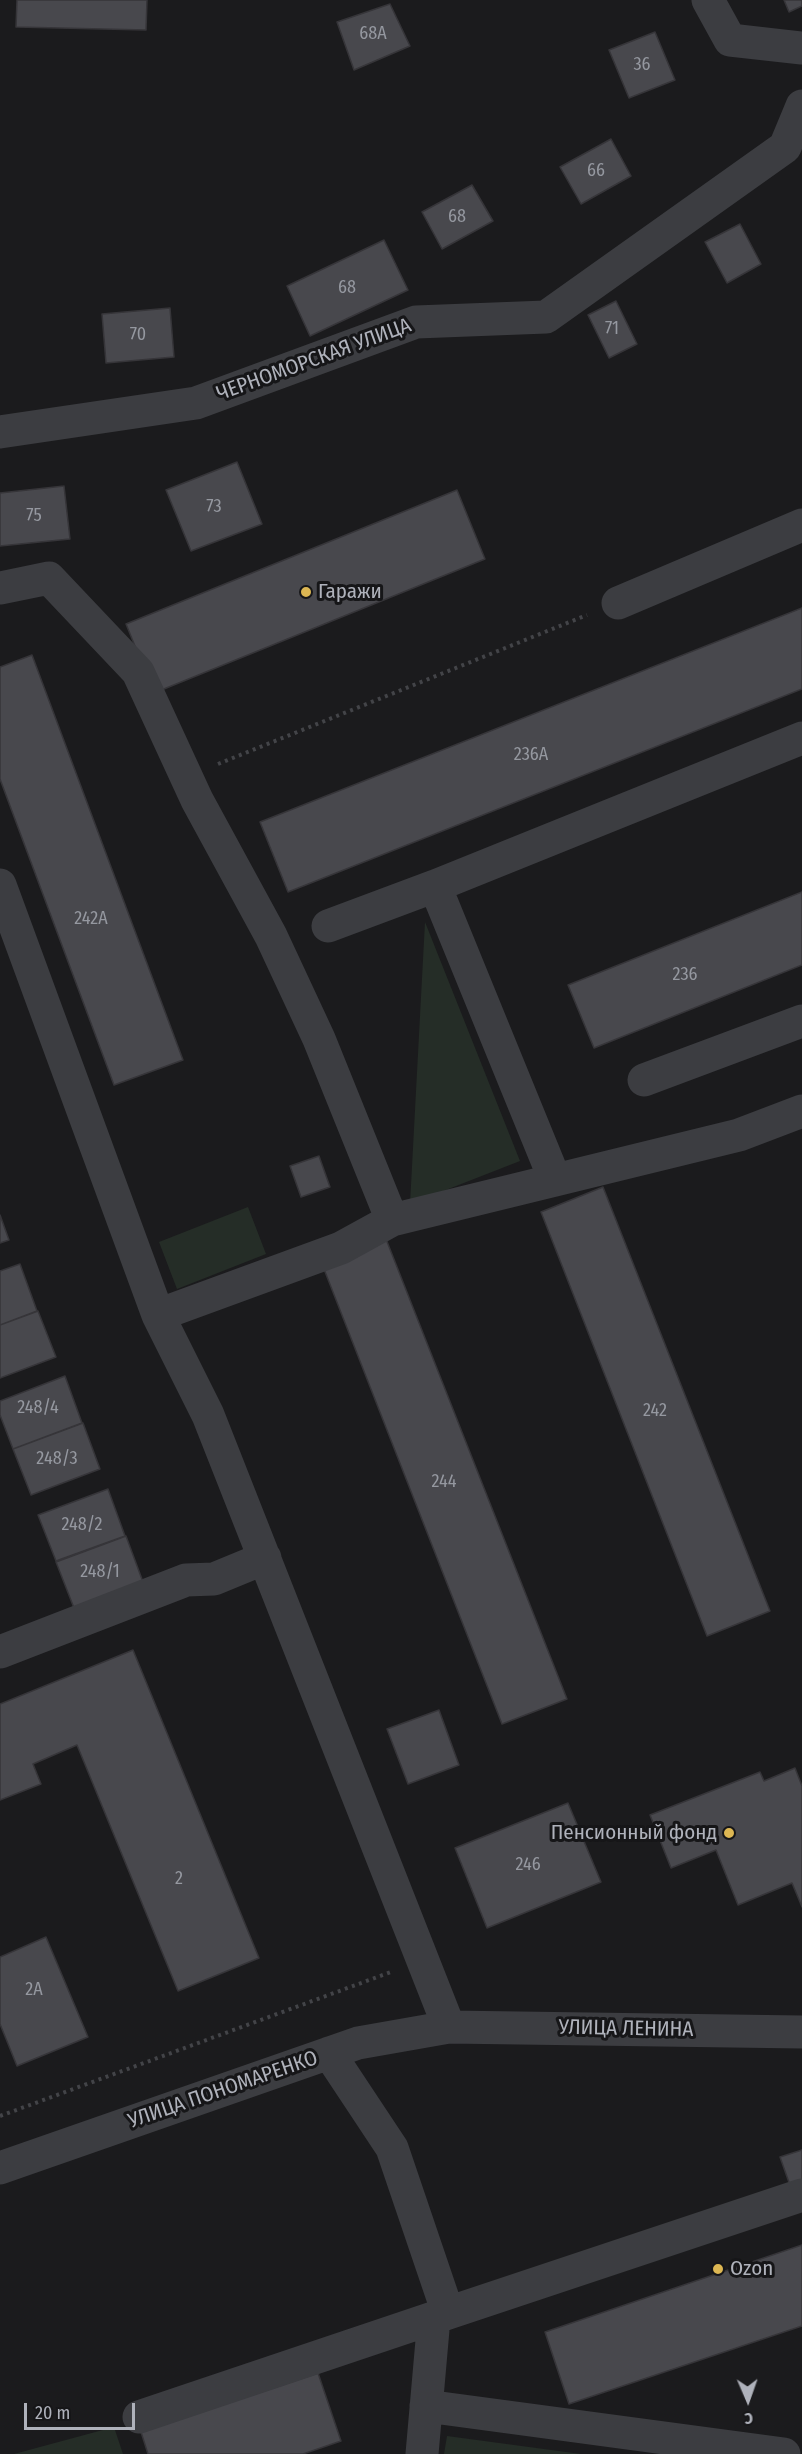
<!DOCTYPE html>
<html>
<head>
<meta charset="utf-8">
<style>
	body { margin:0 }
	#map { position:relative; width:802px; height:2454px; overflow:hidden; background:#1b1b1d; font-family:"Fira Sans Condensed",sans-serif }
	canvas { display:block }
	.north { position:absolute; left:718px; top:2370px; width:60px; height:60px; -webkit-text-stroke:4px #161618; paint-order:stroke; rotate:178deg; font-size:16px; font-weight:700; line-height:24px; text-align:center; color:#afb2bb }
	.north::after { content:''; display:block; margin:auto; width:21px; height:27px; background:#afb2bb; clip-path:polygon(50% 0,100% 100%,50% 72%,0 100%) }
	.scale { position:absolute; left:24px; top:2403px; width:111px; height:27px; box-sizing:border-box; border:3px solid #afb2bb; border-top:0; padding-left:8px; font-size:18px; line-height:21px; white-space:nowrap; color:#afb2bb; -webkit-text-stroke:4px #161618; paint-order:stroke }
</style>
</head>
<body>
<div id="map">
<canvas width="802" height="2454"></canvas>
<div class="north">С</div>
<div class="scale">20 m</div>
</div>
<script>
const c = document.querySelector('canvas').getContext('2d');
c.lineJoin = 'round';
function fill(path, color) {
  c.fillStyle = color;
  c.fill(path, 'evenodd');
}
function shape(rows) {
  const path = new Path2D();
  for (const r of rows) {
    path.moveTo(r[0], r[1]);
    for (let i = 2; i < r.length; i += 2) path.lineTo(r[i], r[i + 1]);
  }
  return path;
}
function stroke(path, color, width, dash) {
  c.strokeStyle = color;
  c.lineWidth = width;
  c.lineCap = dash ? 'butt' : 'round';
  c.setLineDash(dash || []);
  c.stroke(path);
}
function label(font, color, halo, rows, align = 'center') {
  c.font = font + ' "Fira Sans Condensed",sans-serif';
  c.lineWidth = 6;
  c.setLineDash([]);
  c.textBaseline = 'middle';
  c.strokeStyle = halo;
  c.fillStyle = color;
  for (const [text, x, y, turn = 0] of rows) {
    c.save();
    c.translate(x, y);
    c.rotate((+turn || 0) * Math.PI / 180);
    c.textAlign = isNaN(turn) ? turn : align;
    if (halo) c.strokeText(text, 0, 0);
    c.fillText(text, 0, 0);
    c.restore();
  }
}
const green = shape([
	[425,922,520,1161,410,1204],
	[248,1207,266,1254,177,1289,159,1242],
	[114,2427,123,2454,14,2454],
	[447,2436,581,2454,444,2454]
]);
const building = shape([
	[17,0,147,0,146,30,16,27,17,0],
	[784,0,802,0,802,6,789,12,784,0],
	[390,4,410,46,354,70,337,22,390,4],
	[655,32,675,80,629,98,609,50,655,32],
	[611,139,631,176,581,204,560,167,611,139],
	[472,185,493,221,442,249,422,212,472,185],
	[740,224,761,264,727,283,705,242,740,224],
	[384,240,408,290,310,336,287,286,384,240],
	[616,301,637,344,609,358,588,315,616,301],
	[170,308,174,357,106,363,102,314,170,308],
	[237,462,262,524,191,551,166,490,237,462],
	[64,486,70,539,0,546,0,493,64,486],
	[457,490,485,559,154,693,126,624,457,490],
	[802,608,802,689,288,892,260,822,802,608],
	[32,655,183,1060,114,1085,0,779,0,667,32,655],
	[802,892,802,965,594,1048,568,985,802,892],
	[319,1156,330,1187,301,1197,290,1166,319,1156],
	[603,1187,770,1611,707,1636,541,1212,603,1187],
	[0,1215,9,1240,0,1243,0,1215],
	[386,1239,567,1699,502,1724,322,1264,386,1239],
	[20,1264,37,1311,0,1325,0,1271,20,1264],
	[38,1311,56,1357,0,1378,0,1325,38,1311],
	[65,1376,82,1423,13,1449,0,1415,0,1401,65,1376],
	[83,1423,100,1469,31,1495,13,1449,83,1423],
	[108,1489,125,1536,56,1561,38,1515,108,1489],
	[126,1536,143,1582,74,1608,56,1562,126,1536],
	[133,1650,259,1958,178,1991,77,1745,33,1764,41,1784,0,1800,0,1704,133,1650],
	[439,1710,459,1765,408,1784,387,1729,439,1710],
	[795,1768,802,1786,802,1907,792,1883,738,1905,716,1850,671,1868,650,1815,760,1772,764,1781,795,1768],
	[568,1803,601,1882,487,1928,455,1848,568,1803],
	[46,1937,88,2037,17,2066,0,2024,0,1957,46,1937],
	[802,2150,802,2188,792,2191,780,2157,802,2150],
	[802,2245,802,2326,569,2404,545,2332,802,2245],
	[318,2373,341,2441,303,2454,148,2454,141,2432,318,2373]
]);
const path = shape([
	[218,764,587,615],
	[0,2116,391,1972]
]);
const minor = shape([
	[708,0,730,40,802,48],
	[0,432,196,403,416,322,546,317,785,147,802,106],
	[0,588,49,578,138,672,197,800,271,936,319,1039,392,1220],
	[618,603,802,525],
	[0,885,158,1315,208,1415,449,2027],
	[435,886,555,1180],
	[328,926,435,886,802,738],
	[644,1080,802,1021],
	[158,1315,341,1248,392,1220,739,1135,802,1111],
	[0,1652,186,1580,214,1579,265,1558],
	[0,2168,358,2043,449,2027,802,2032],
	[448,2313,802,2195],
	[426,2406,784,2454],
	[139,2417,448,2313,392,2148,329,2053],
	[422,2454,434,2318]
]);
const markers = [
	[306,592,6,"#ddb753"],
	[729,1833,6,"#ddb753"],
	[718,2269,6,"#ddb753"]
];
const numberNames = [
	["68А",373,34],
	["36",642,65],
	["66",596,171],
	["68",457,217],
	["68",347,288],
	["71",612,329],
	["70",138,335],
	["73",214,507],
	["75",34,516],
	["236А",531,755],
	["242А",91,919],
	["236",685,975],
	["248/4",38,1408],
	["242",655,1411],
	["248/3",57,1459],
	["244",444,1482],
	["248/2",82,1525],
	["248/1",100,1572],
	["246",528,1865],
	["2",179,1879],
	["2А",34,1990]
];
const streetNames = [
	["ЧЕРНОМОРСКАЯ УЛИЦА",314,360,-20],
	["УЛИЦА ЛЕНИНА",626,2029,1],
	["УЛИЦА ПОНОМАРЕНКО",223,2090,-19]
];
const poiNames = [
	["Гаражи",318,592],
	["Пенсионный фонд",717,1833,"right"],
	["Ozon",730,2269]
];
fill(green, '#252d27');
fill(building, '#48484d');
stroke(building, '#363539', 1.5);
stroke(path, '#434448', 4, [3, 4.5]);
stroke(minor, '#3c3d41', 33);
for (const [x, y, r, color] of markers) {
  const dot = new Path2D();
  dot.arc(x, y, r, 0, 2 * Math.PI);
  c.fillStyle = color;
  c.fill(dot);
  stroke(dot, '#161618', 2);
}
label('18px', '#9598a0', null, numberNames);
label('21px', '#afb2bb', '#161618', streetNames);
label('21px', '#afb2bb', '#161618', poiNames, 'left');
</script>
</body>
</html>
